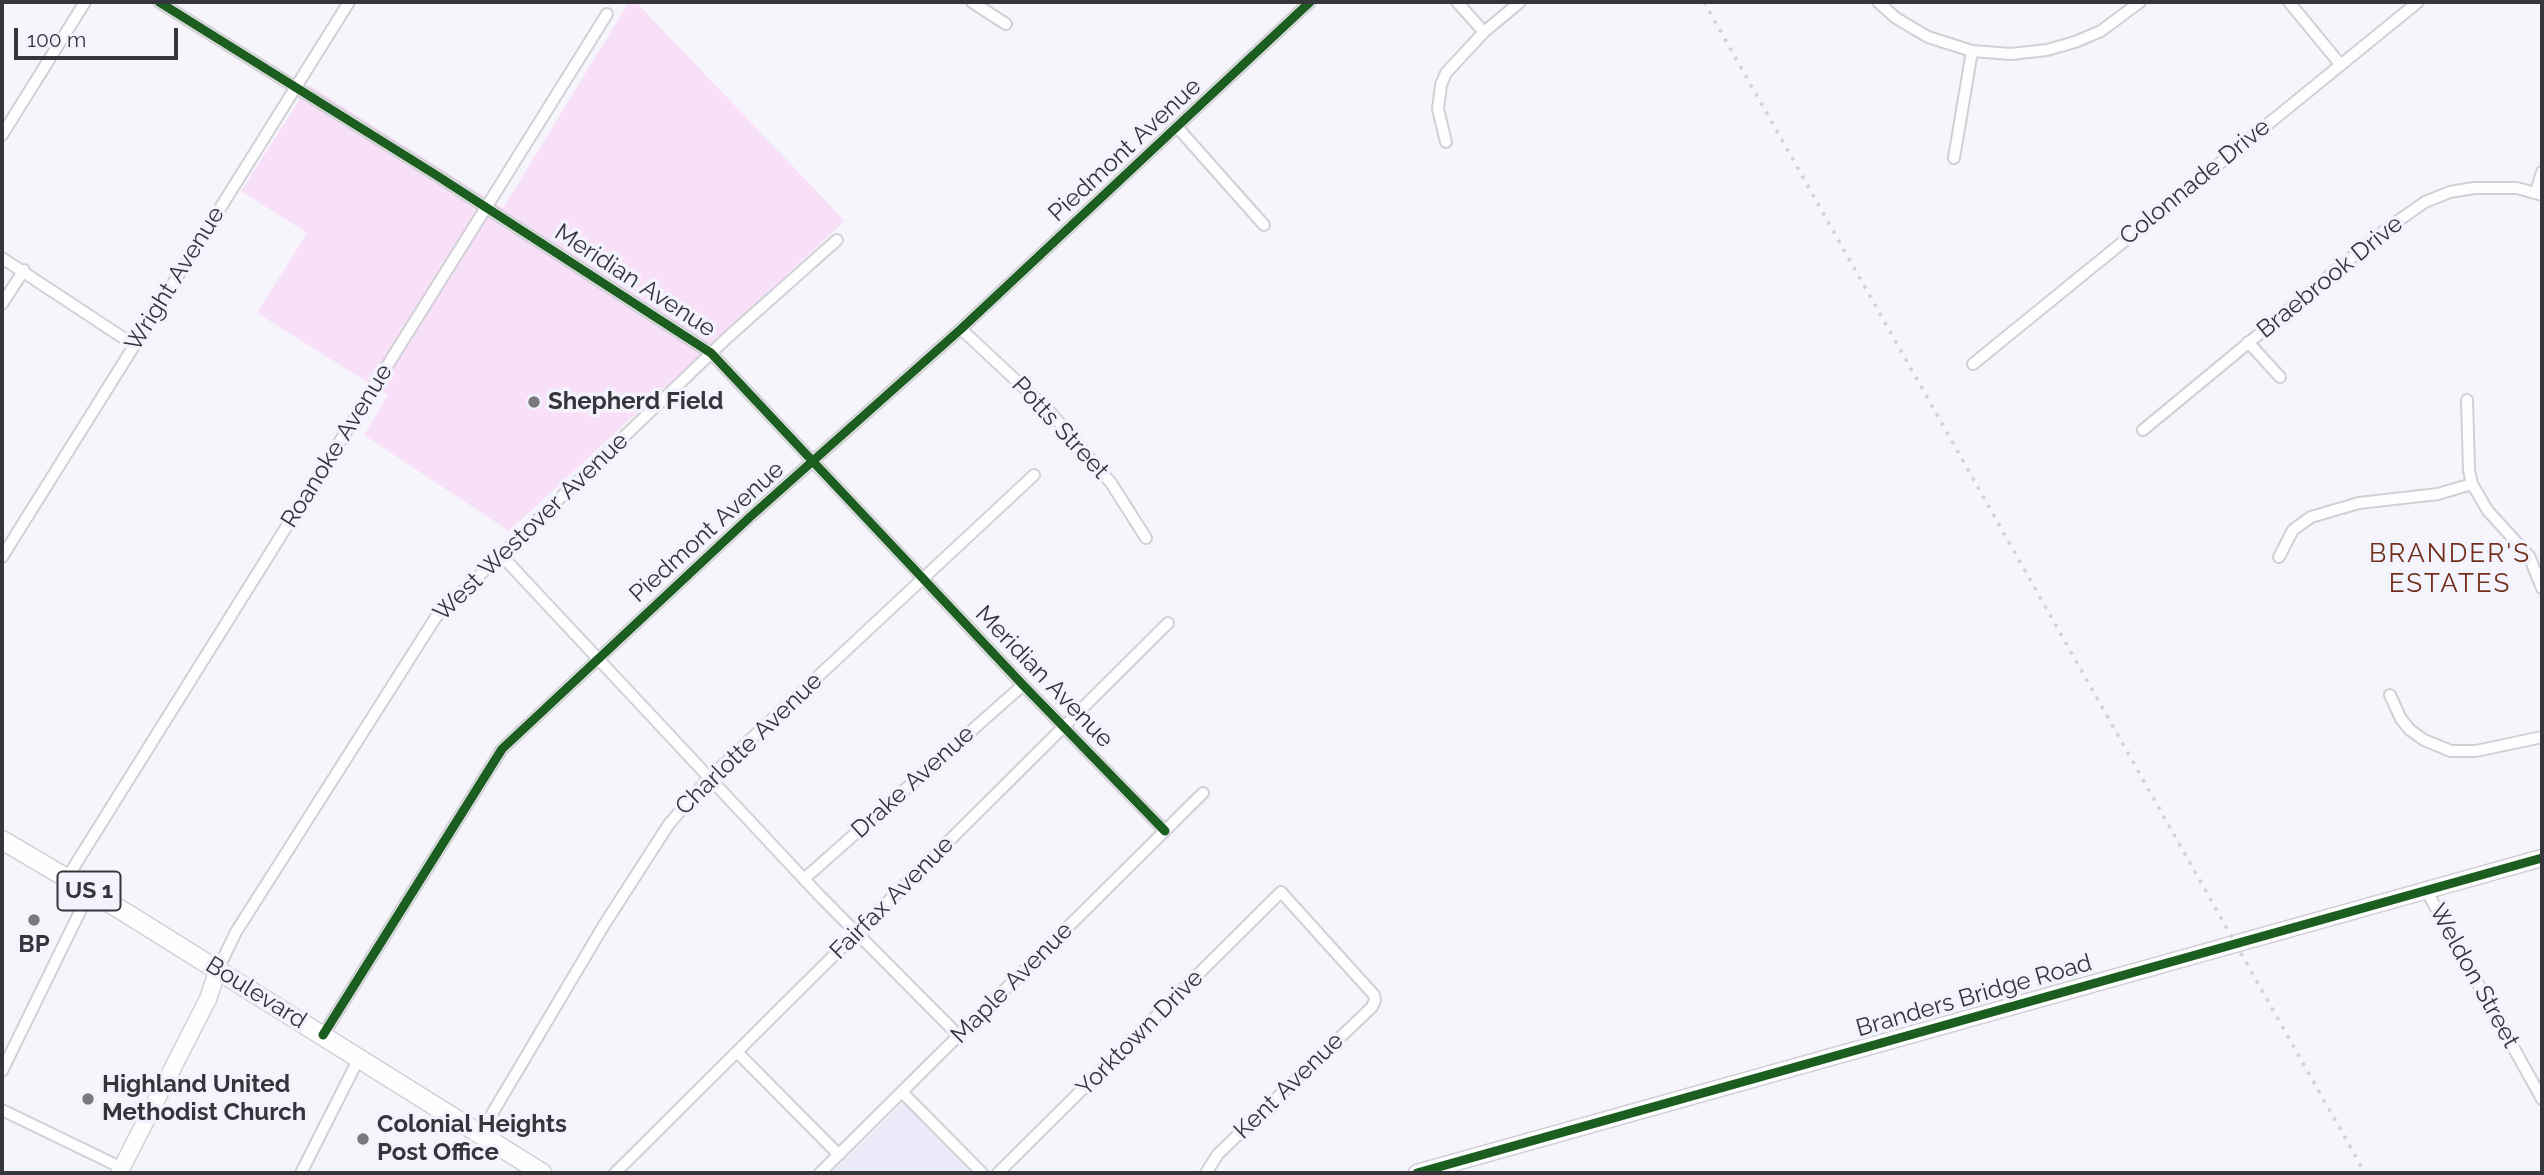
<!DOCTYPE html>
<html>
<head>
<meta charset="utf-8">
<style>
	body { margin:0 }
	#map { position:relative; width:2544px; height:1175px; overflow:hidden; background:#f5f5fb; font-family:Raleway,sans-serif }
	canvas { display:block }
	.frame { position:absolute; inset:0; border:4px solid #35353c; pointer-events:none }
	.scale { position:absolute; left:14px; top:28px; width:164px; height:32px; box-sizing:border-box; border:4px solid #35353c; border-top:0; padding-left:9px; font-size:21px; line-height:24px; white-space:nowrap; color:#35353c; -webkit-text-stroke:5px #f3f3fd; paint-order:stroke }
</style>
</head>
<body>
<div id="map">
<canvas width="2544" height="1175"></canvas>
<div class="frame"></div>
<div class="scale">100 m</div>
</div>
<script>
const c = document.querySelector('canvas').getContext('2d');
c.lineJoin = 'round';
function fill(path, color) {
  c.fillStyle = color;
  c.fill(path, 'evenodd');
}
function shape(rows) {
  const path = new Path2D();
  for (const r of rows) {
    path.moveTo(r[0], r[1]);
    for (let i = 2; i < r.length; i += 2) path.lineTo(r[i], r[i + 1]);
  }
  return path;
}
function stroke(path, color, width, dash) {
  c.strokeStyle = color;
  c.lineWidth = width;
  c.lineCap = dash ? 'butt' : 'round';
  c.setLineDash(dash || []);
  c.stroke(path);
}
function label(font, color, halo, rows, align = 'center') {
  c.font = font + ' Raleway,sans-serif';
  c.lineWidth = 7;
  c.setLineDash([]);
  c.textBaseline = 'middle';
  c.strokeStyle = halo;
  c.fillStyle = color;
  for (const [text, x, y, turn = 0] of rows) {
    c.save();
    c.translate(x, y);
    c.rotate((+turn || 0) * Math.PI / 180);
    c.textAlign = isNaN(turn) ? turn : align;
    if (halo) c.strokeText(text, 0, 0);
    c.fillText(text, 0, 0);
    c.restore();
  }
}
const built = shape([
	[904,1102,974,1173,831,1173]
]);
const green = shape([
	[629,2,636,2,845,221,509,531,364,435,388,395,257,313,307,233,241,191,309,85,503,208]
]);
const street = shape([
	[159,2,436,175,711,353,1023,685,1165,831],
	[972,2,1006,24],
	[1457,2,1484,32],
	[1878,2,1896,18,1928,37,1972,51,2011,54,2047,50,2075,42,2101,31,2140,2],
	[2289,2,2340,64],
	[1177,127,1264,225],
	[2,135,85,2],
	[1446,142,1438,109,1441,85,1446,73,1484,32,1520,2],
	[1954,158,1972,51],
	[2536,192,2542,172],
	[2,258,134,345],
	[2,304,24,270],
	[961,329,1051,413,1111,483,1146,538],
	[2248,342,2280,377],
	[1973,364,2418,2],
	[2467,400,2469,470,2472,484,2488,511,2529,556,2542,588],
	[2143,430,2385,230,2425,202,2450,192,2474,188,2517,188,2542,195],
	[501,555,818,894,959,1036],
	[2,557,349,2],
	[2279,557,2293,530,2311,517,2359,503,2438,494,2472,484],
	[2390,695,2401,719,2410,730,2424,740,2451,751,2476,751,2542,737],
	[67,878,607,14],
	[804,879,1023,685],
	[2426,890,2542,1099],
	[218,969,236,932,436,617,728,337,837,240],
	[323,1035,502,749,750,517,961,329,1310,2],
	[737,1052,839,1155],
	[2,1071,90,891],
	[902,1092,982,1173],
	[2,1110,122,1168],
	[480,1134,604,925,669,824,709,778,1034,475],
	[301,1173,359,1058],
	[615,1173,1168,623],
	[820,1173,1203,793],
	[998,1173,1281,892,1374,995,1375,1000,1372,1007,1218,1154,1206,1173]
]);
const secondary = shape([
	[119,1173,208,999,218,969],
	[1417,1173,2542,858]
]);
const primary = shape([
	[2,840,126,913,542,1173]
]);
const rail = shape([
	[1704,2,2365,1173]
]);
const cycleway = shape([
	[159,2,436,175,711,353,1023,685,1165,831],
	[323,1035,502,749,750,517,961,329,1310,2],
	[1417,1173,2542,858]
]);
const markers = [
	[534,402,7,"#78787f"],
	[34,920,7,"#78787f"],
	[88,1099,7,"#78787f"],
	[363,1139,7,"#78787f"]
];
const shields = [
	[89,891,63]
];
const shieldNames = [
	["US 1",89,891]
];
const streetNames = [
	["Piedmont Avenue",1125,150,-43],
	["Colonnade Drive",2195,182,-39],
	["Braebrook Drive",2330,277,-39],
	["Wright Avenue",175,279,-58],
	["Meridian Avenue",635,281,33],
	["Potts Street",1060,428,47],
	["Roanoke Avenue",337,446,-58],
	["West Westover Avenue",531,527,-44],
	["Piedmont Avenue",707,532,-42],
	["Meridian Avenue",1044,677,46],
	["Charlotte Avenue",749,744,-44],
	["Drake Avenue",913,782,-42],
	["Fairfax Avenue",892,898,-45],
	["Weldon Street",2474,976,61],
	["Maple Avenue",1012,983,-45],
	["Boulevard",256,993,32],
	["Branders Bridge Road",1974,996,-16],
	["Yorktown Drive",1140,1033,-45],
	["Kent Avenue",1289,1086,-44]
];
const poiNames = [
	["Shepherd Field",548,402],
	["BP",34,945,"center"],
	["Highland United",102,1085],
	["Methodist Church",102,1113],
	["Colonial Heights",377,1125],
	["Post Office",377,1153]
];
const neighbourhoodNames = [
	["BRANDER'S",2450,554],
	["ESTATES",2450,584]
];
fill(built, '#eaeaf8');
fill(green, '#f9e0f9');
stroke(street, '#d0d0d6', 14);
stroke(secondary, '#d0d0d6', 19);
stroke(primary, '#d0d0d6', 21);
stroke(street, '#fefefe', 10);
stroke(secondary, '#fefefe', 16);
stroke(primary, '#fefefe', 18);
stroke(rail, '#d3d3d5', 3.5, [3.5, 7]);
stroke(cycleway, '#1b5e20', 9);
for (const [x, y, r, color] of markers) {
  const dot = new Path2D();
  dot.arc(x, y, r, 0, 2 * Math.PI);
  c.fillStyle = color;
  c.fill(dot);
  stroke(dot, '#f3f3fd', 2.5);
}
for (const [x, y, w] of shields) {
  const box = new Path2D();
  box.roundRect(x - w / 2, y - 19.5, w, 39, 5);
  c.fillStyle = '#f3f3fd';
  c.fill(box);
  stroke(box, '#35353c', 2);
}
label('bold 23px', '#35353c', null, shieldNames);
label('24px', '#35353c', '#f3f3fd', streetNames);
label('bold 24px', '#35353c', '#f3f3fd', poiNames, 'left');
c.letterSpacing = '2px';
label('26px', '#722f1a', '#f3f3fd', neighbourhoodNames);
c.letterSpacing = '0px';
</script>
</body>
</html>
